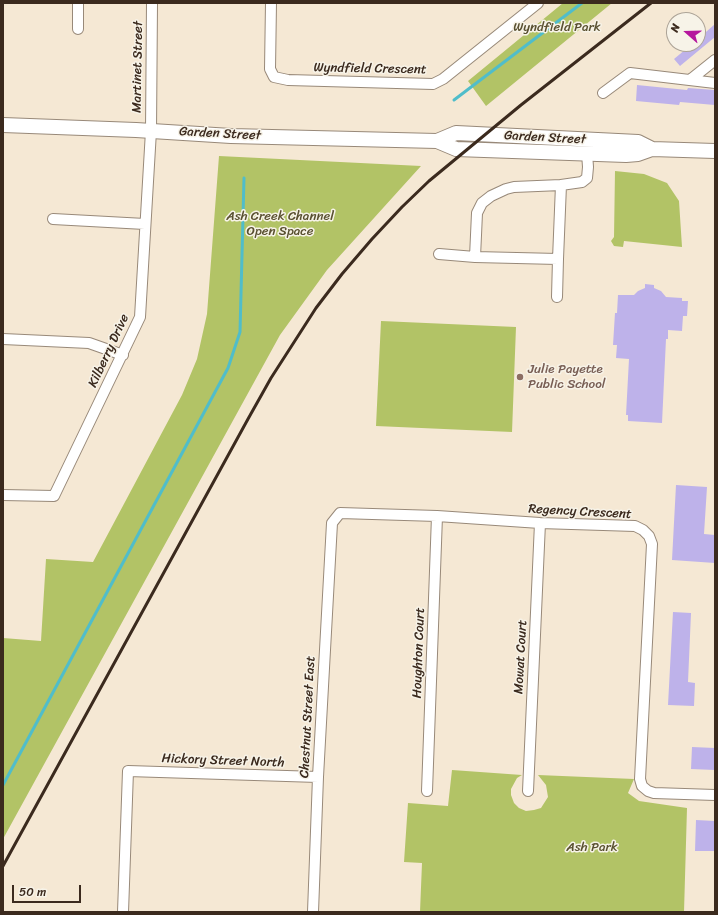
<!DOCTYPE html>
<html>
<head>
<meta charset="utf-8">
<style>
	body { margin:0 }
	#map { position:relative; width:718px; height:915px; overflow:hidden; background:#f5e8d4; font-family:Sriracha,sans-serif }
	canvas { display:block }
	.frame { position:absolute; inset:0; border:4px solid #3b2a1e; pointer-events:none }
	.north { position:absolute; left:666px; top:12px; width:40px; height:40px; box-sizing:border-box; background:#f7f3e8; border:1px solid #aca397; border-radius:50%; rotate:290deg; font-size:11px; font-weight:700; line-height:16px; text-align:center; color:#3b2a1e }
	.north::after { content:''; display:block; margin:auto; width:14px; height:18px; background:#b5179e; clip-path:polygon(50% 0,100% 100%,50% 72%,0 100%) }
	.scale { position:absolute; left:12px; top:885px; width:69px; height:18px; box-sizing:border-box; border:2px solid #3b2a1e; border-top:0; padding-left:5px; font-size:12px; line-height:14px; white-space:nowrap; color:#3b2a1e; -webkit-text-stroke:3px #f7f3e8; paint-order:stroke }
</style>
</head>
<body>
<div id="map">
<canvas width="718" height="915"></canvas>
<div class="frame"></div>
<div class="north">N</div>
<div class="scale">50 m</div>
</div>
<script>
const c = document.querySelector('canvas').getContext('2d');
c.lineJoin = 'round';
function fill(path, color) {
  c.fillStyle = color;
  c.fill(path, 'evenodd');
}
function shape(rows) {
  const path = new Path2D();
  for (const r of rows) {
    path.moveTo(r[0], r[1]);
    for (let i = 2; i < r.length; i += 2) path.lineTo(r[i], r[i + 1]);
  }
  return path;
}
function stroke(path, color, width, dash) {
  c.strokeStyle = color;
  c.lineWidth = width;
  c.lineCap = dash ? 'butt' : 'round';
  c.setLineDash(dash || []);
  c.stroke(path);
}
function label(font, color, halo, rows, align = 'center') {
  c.font = font + ' Sriracha,sans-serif';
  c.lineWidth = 3;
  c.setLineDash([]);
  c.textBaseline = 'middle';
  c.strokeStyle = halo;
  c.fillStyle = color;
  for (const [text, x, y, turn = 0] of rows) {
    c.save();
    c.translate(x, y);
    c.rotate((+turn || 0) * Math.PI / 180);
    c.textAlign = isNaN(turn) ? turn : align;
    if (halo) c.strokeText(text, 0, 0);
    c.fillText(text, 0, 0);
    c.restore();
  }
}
const green = shape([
	[563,3,612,3,486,106,468,81],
	[219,156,421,166,327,270,280,335,3,839,3,638,41,641,46,559,93,562,182,395,197,359,207,314],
	[615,171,644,174,667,183,679,201,682,247,624,241,623,247,614,246,611,241,614,237],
	[381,321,516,327,512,432,376,426],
	[452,770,522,775,517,778,511,789,511,795,514,803,519,808,526,811,534,810,541,808,548,797,546,785,538,775,634,779,628,793,639,801,687,808,684,912,420,912,422,863,404,862,408,803,448,806]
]);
const stream = shape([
	[454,100,582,3],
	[3,785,228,368,240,332,244,178]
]);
const building = shape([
	[715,24,715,37,680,66,674,59,692,44,698,44,698,39],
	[637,85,687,90,688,88,715,90,715,105,680,102,679,105,636,101],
	[645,284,654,285,654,288,661,291,666,297,682,298,682,301,688,301,687,316,683,316,682,331,668,330,668,339,666,339,662,423,628,421,628,415,626,415,629,359,616,358,617,345,613,345,615,313,617,313,618,295,634,295,638,291,645,288],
	[676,485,707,487,704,534,715,535,715,563,672,560],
	[673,612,691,613,688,682,695,683,694,706,668,705],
	[692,747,715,748,715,770,691,769],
	[696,820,715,821,715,851,695,851]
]);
const street = shape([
	[78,3,78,29],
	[271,3,270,69,274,77,288,80,433,84,443,79,538,3],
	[690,80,715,60],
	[603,93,630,73,715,83],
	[561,185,514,187,506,189,491,196,482,203,477,213,475,257,558,259,561,185,582,182,587,178,588,167,587,153],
	[53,219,145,224],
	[439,254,475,257],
	[557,297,558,259],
	[3,339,89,343,123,355],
	[3,495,54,496,140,317,151,131,152,3],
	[427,791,437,516],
	[528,791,540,523],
	[123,912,128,771,318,777],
	[313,912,318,777,332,523,340,513,437,516,540,523,635,526,643,530,649,536,652,544,640,779,642,786,648,791,654,793,715,795]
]);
const secondary = shape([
	[3,125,136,130,231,136,437,141,456,149,626,155,638,154,652,149],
	[437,141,456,133,638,142,652,149,715,151]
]);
const rail = shape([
	[3,866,248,419,271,378,316,308,342,274,372,239,402,207,429,181,521,105,651,3]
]);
const markers = [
	[520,377,4,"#8d6e63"]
];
const parkNames = [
	["Wyndfield Park",557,28],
	["Ash Creek Channel",280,217],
	["Open Space",280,232],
	["Ash Park",592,848]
];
const streetNames = [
	["Martinet Street",138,67,-89],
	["Wyndfield Crescent",370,69,1],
	["Garden Street",220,134,3],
	["Garden Street",545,138,3],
	["Kilberry Drive",109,351,-65],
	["Regency Crescent",580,512,3],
	["Houghton Court",419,653,-88],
	["Mowat Court",521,657,-87],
	["Chestnut Street East",308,717,-87],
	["Hickory Street North",223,761,2]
];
const educationNames = [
	["Julie Payette",528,370],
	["Public School",528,385]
];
fill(green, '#b2c366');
stroke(stream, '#50bdca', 3);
fill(building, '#beb2ea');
stroke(street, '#988979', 12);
stroke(secondary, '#988979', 16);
stroke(street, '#fff', 10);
stroke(secondary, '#fff', 14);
stroke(rail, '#3b2a1e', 3);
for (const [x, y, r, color] of markers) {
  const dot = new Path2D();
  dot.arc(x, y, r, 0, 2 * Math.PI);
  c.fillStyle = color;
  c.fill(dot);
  stroke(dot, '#f7f3e8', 1.5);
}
label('13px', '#595030', '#f7f3e8', parkNames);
label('13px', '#3b2a1e', '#f7f3e8', streetNames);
label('13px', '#785e54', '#f7f3e8', educationNames, 'left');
</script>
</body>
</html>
